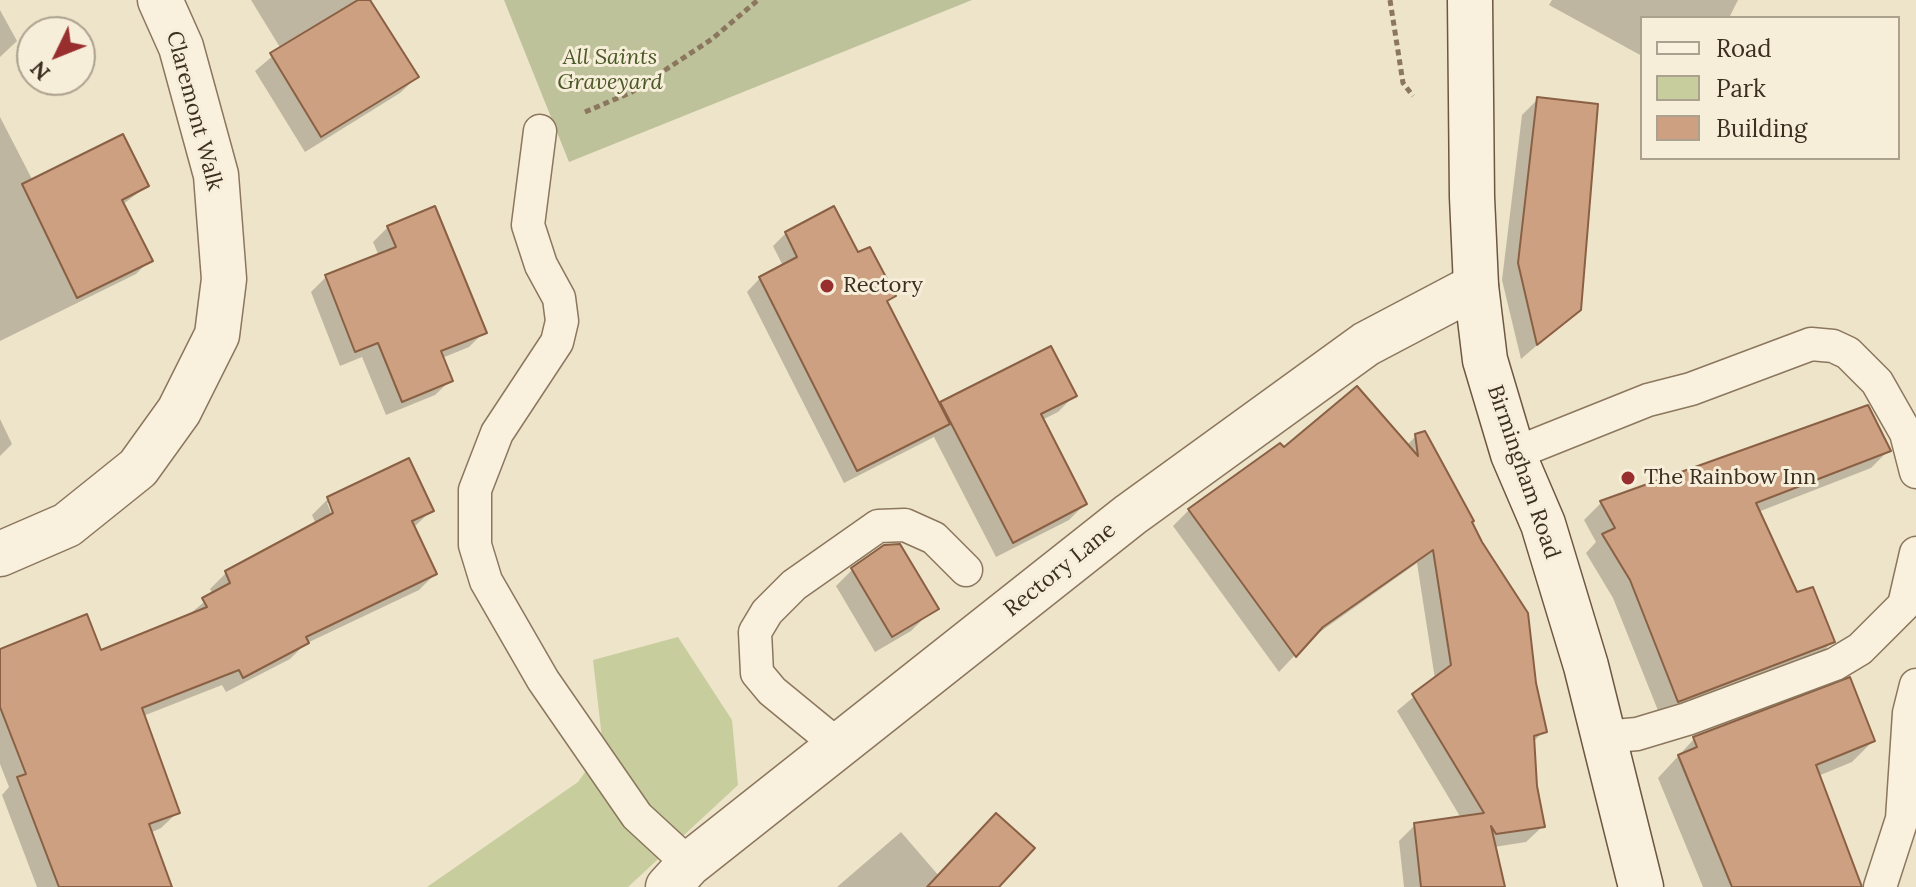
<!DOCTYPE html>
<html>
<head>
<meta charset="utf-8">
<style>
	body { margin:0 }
	#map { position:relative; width:1916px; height:887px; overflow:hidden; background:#eee4c9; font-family:Lora,serif }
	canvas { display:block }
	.legend { position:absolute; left:1640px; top:16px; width:260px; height:144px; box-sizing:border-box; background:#f6eed9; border:2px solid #aca18f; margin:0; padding:10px 14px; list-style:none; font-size:24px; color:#3c2e21 }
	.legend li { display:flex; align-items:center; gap:16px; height:40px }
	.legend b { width:40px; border:2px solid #aca18f }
	.north { position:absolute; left:16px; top:16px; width:80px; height:80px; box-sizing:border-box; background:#f6eed9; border:2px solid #aca18f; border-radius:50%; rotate:227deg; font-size:22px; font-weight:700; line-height:32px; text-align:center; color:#3c2e21 }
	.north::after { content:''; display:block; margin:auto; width:28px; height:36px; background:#992e2e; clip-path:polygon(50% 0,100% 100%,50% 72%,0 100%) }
</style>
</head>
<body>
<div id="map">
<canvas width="1916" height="887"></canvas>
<ul class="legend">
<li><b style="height:10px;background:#f9f1dd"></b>Road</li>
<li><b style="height:22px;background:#c7cd9d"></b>Park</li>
<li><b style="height:22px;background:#cca080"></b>Building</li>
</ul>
<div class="north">N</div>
</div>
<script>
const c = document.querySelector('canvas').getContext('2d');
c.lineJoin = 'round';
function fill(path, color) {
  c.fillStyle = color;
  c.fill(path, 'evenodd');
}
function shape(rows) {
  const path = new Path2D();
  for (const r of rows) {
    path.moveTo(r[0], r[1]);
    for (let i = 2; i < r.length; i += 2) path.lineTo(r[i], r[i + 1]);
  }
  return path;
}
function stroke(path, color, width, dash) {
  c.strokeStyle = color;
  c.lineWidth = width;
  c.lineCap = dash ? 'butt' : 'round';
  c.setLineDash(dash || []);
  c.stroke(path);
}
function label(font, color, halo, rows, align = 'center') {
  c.font = font + ' Lora,serif';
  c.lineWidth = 6;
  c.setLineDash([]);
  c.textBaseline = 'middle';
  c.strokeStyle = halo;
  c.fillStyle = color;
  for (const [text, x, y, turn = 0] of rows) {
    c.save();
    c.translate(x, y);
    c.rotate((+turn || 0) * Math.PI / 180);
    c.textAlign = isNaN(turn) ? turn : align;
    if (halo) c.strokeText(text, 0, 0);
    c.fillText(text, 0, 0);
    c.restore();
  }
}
const green = shape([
	[678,637,732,720,738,785,628,887,427,887,578,782,603,747,593,660]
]);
const cemetery = shape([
	[504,0,972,0,569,162]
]);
const shadow = shape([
	[251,0,372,0,369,2,417,77,400,93,305,152,255,71,281,49],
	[1552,0,1738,0,1729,18,1642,18,1642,56,1549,5],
	[0,10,17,41,0,57],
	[1538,99,1579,309,1521,359,1502,280,1522,115],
	[0,117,33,181,147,186,122,205,150,260,136,274,0,341],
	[388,227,484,332,469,347,442,358,451,380,435,395,386,415,362,357,340,366,311,292,326,277,379,256,373,242],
	[786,233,858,255,893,295,886,303,939,406,1074,396,1058,412,1042,420,1085,504,1069,520,996,557,934,437,844,483,747,292,760,278,783,266,773,246],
	[0,419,12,444,0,456],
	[1416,436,1469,522,1534,684,1544,731,1532,743,1543,826,1526,842,1494,847,1503,887,1404,887,1399,841,1415,825,1461,818,1397,711,1435,679,1417,563,1310,639,1279,672,1173,526,1189,510,1284,450,1406,446],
	[1889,450,1871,468,1758,512,1795,595,1833,641,1816,659,1661,718,1613,598,1586,553,1596,542,1584,520,1601,503],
	[328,499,432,510,413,528,435,574,419,590,305,644,290,659,226,692,222,685,143,716,178,812,161,828,150,833,170,887,37,887,2,795,9,787,0,764,0,651,100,653,187,616,213,595,210,589,226,573,316,524,312,515],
	[327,503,331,503,335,522],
	[852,570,928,614,911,631,875,652,836,586],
	[1849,680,1873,741,1852,762,1818,776,1860,887,1703,887,1658,778,1694,739],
	[901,832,939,876,997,887,837,887]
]);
const building = shape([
	[358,0,370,0,419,77,321,137,270,53,358,0],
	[1537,97,1598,104,1581,310,1537,345,1518,263,1537,97],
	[123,134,149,186,122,200,153,261,77,298,22,184,123,134],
	[435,206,487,333,441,351,453,381,402,402,378,343,355,352,325,275,396,247,387,226,435,206],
	[834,206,858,252,870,247,896,296,887,301,950,424,857,471,759,277,797,257,785,232,834,206],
	[1051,346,1077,396,1041,414,1087,504,1013,543,940,402,1051,346],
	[1357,386,1418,456,1415,434,1425,431,1474,521,1472,522,1482,542,1528,613,1536,683,1547,732,1534,736,1537,786,1545,827,1496,834,1491,826,1505,887,1421,887,1414,823,1484,813,1412,694,1451,665,1433,550,1323,627,1296,657,1188,509,1280,443,1284,447,1357,386],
	[1868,405,1891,451,1756,503,1797,592,1813,587,1835,642,1678,702,1630,580,1602,534,1615,528,1600,501,1868,405],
	[409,458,434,511,412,521,437,574,306,637,309,643,243,678,239,670,142,708,180,813,149,824,172,887,59,887,17,777,26,774,0,707,0,649,87,614,101,650,207,607,202,598,230,583,225,571,333,513,327,497,409,458],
	[900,544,939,609,892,637,851,568,884,545,900,544],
	[1850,677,1875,741,1816,765,1862,887,1732,887,1678,755,1697,747,1693,737,1850,677],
	[996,813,1035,848,999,887,927,887,996,813]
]);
const path = shape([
	[1390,0,1403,83,1413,96],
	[585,112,632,92,712,39,758,0]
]);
const lane = shape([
	[540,131,528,225,541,265,559,298,562,321,557,342,497,433,475,490,475,545,486,581,543,680,637,816,689,864],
	[1513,454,1648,400,1691,389,1811,344,1833,346,1848,353,1877,382,1906,433,1916,472],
	[1604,737,1637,734,1687,719,1835,664,1860,649,1904,605,1916,553],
	[839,746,772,691,757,673,755,632,767,612,794,585,878,526,905,525,934,538,966,570],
	[1880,887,1902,819,1909,713,1916,685]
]);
const street = shape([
	[0,554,67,525,138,468,179,411,217,335,224,279,216,175,181,47,160,0],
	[668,887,689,864,1130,515,1366,344,1476,286]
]);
const secondary = shape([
	[1470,0,1472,197,1476,286,1485,360,1513,454,1543,524,1586,666,1641,887]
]);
const markers = [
	[827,286,8,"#992e2e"],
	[1628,478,8,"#992e2e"]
];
const parkNames = [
	["All Saints",610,58],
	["Graveyard",610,83]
];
const streetNames = [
	["Claremont Walk",194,111,75],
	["Birmingham Road",1523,472,71],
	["Rectory Lane",1060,570,-39]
];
const poiNames = [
	["Rectory",843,286],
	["The Rainbow Inn",1644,478]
];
fill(green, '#c7cd9d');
fill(cemetery, '#bdc29b');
fill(shadow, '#0003');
fill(building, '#cca080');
stroke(building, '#8a6044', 2);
stroke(lane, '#8b765e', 35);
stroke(street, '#8b765e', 47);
stroke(secondary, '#6d5741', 47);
stroke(path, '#8b765e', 5, [6, 4]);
stroke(lane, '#f9f1dd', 32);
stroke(street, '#f9f1dd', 44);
stroke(secondary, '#f9f1dd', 44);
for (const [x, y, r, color] of markers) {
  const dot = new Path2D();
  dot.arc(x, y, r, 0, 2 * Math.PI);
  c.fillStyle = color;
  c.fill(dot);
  stroke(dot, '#f6eed9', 3);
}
label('italic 22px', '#4b5828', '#f6eed9', parkNames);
label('22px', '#3c2e21', '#f6eed9', streetNames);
label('22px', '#3c2e21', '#f6eed9', poiNames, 'left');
</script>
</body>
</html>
